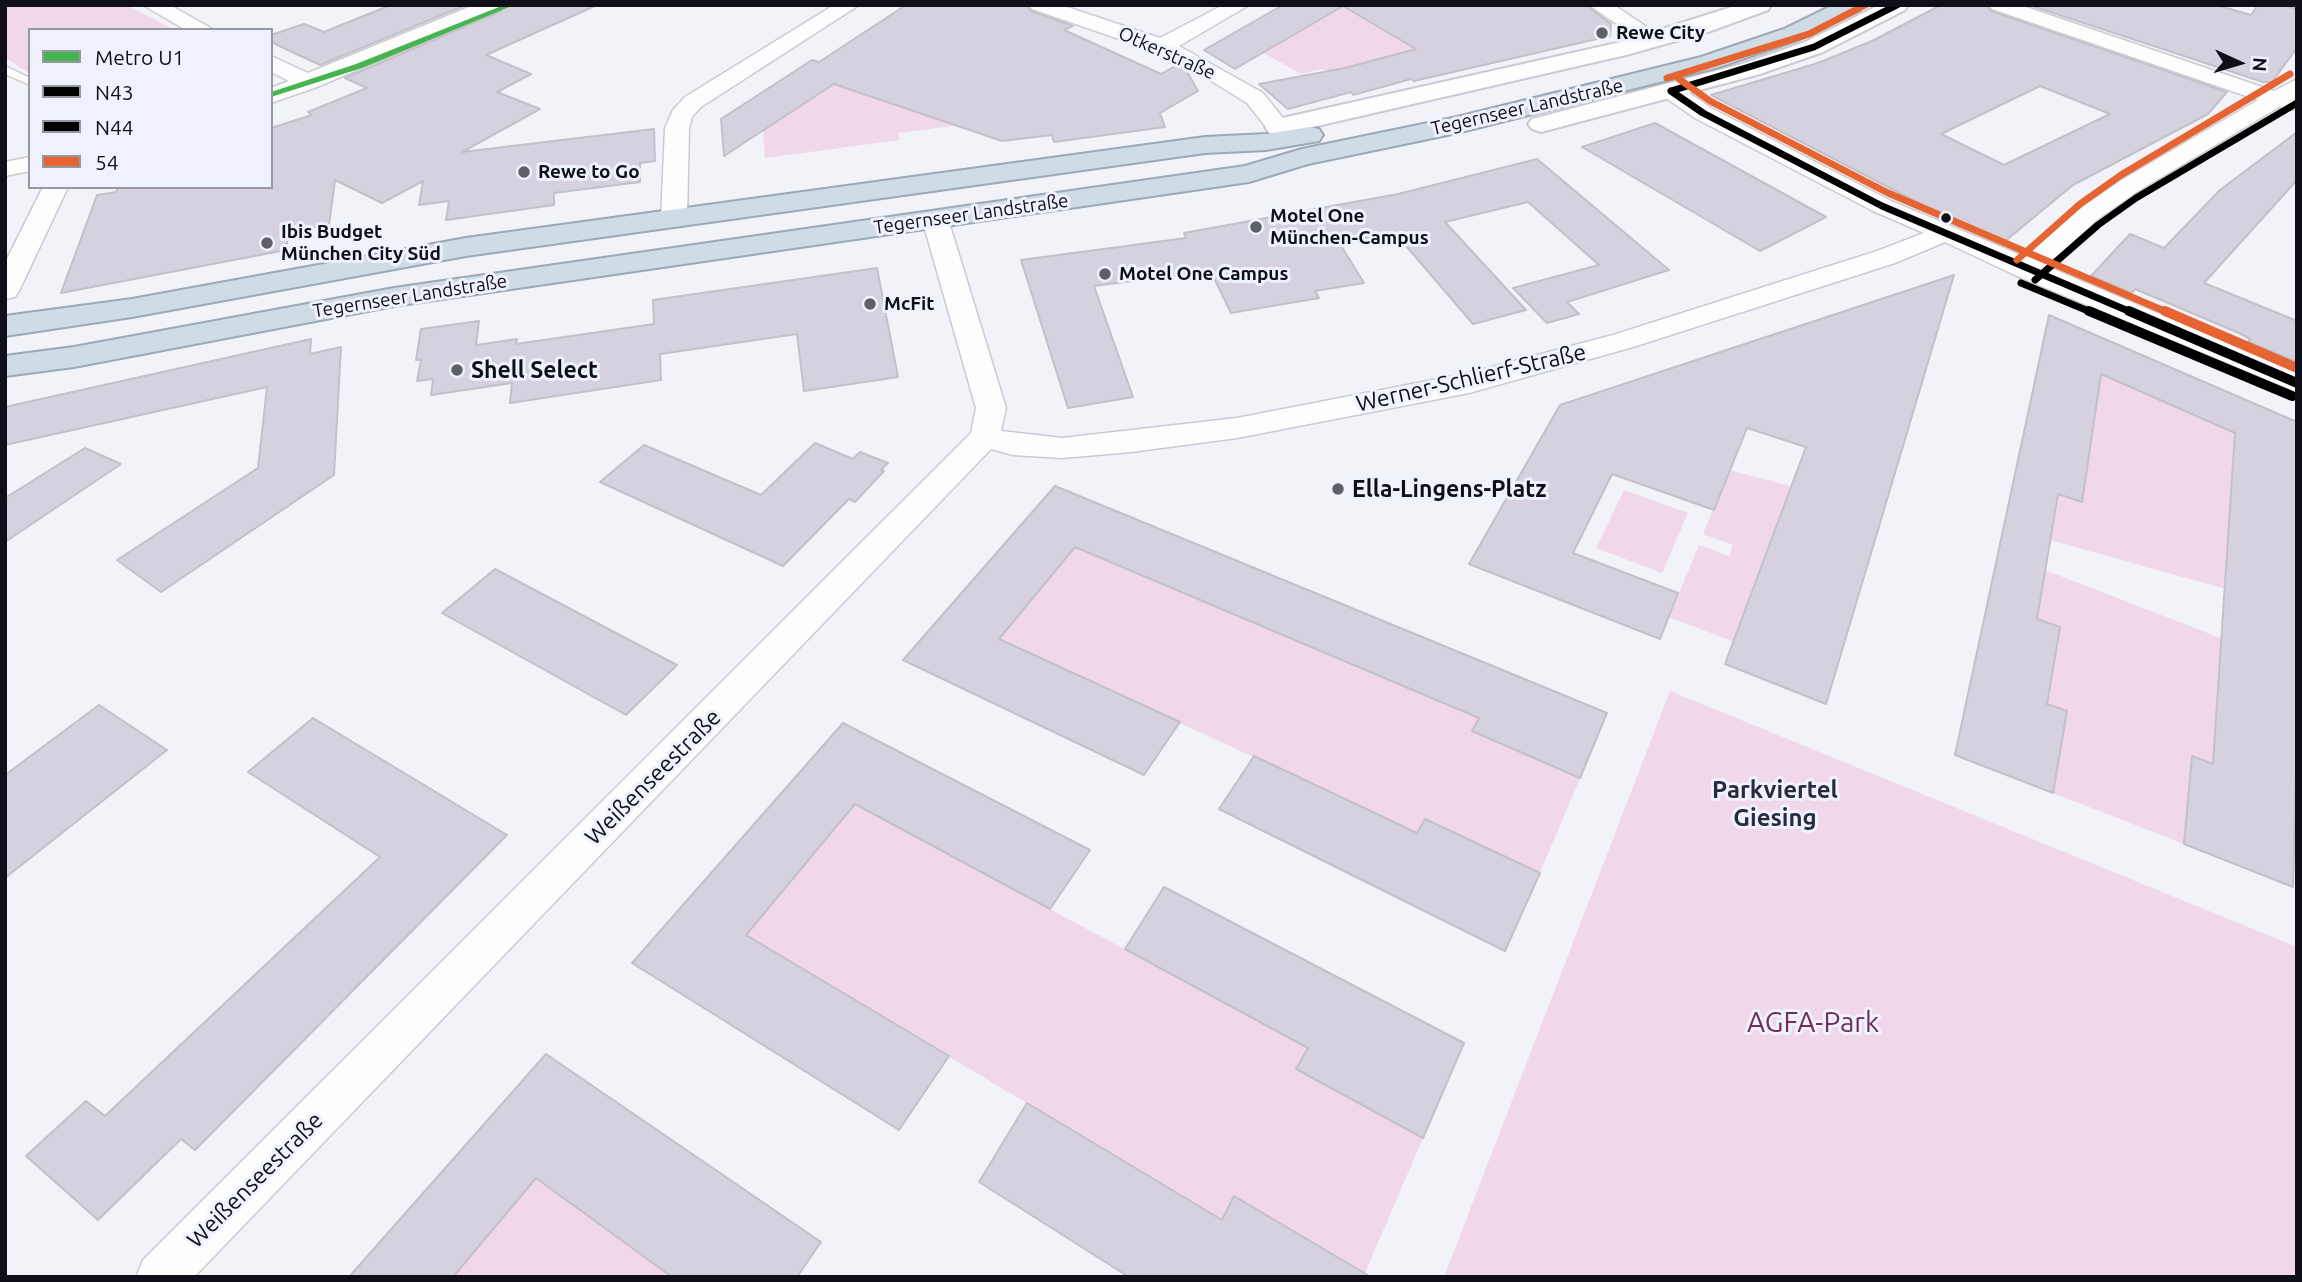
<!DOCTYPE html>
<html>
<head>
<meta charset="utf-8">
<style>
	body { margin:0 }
	#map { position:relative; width:2302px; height:1282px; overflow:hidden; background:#f2f3f9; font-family:Ubuntu,sans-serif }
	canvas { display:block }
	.frame { position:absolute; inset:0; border:7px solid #0e0f18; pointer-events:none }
	.legend { position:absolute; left:28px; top:28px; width:245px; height:161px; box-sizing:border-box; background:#eff2fc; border:2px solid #9597a1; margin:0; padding:9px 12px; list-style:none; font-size:21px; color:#0e0f18 }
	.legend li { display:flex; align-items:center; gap:14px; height:35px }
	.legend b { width:35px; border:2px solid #9597a1 }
	.north { position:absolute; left:2204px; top:28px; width:70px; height:70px; -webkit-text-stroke:5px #eff2fc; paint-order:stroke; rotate:94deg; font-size:19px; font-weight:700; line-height:28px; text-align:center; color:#0e0f18 }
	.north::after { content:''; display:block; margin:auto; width:24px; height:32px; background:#0e0f18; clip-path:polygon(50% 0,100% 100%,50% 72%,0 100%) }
</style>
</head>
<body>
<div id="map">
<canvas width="2302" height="1282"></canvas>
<div class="frame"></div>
<ul class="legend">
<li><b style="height:9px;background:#46b450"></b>Metro U1</li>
<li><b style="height:9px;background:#000"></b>N43</li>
<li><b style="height:9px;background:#000"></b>N44</li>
<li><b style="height:9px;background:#e66432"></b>54</li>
</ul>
<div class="north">N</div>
</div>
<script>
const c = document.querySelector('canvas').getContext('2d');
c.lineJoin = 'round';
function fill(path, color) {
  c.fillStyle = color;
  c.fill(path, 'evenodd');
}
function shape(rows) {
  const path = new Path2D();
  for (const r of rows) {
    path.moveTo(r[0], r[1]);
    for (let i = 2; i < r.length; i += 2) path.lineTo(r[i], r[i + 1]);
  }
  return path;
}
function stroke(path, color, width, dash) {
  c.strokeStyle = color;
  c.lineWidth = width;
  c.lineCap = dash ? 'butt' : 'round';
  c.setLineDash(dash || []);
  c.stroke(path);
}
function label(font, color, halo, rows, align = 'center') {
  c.font = font + ' Ubuntu,sans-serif';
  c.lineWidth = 6;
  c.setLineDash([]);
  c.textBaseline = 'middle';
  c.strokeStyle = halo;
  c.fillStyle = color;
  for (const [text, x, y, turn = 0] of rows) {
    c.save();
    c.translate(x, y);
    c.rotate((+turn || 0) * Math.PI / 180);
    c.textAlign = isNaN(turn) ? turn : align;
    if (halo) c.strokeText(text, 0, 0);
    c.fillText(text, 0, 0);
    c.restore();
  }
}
const green = shape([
	[5,5,126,5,175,30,30,30,30,74,5,57],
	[1345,5,1476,38,1327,72,1322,69,1301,74,1260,51],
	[850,73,1043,114,898,133,900,140,765,158,763,130],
	[2102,371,2110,378,2235,431,2226,589,2050,540,2058,494],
	[1729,470,1791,486,1750,598,1745,646,1669,617,1699,545,1729,556,1733,545,1703,534],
	[1624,490,1688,513,1662,573,1596,548],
	[1075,547,1479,718,1472,732,1580,778,1540,873,1425,819,1417,833,999,639],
	[2045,570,2223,639,2220,767,2191,757,2184,844,2053,793,2067,711,2047,704,2060,628,2037,619],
	[1670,691,2297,947,2297,1277,1444,1277],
	[855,804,1308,1048,1297,1069,1423,1138,1365,1273,1234,1196,1222,1220,746,935],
	[536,1178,672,1277,453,1277]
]);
const building = shape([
	[391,5,466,5,320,65,271,42,271,35,304,24,324,32,391,5],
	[505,5,597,5,486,55,531,74,497,92,540,109,462,152,654,129,655,161,640,163,640,182,554,193,554,205,446,220,449,201,419,205,423,181,382,203,335,180,329,225,304,229,303,234,288,237,286,250,61,293,97,195,116,192,118,187,271,187,271,128,312,115,308,112,367,88,345,78,501,11,505,5],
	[906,5,1027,5,1031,11,1073,26,1064,30,1161,74,1177,65,1186,70,1198,91,1160,113,1165,127,1054,142,1052,135,1002,141,834,84,724,156,721,119,812,60,819,62,906,5],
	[1283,5,1586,5,1611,24,1610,36,1414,81,1411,79,1353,95,1351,92,1288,109,1259,84,1345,68,1416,49,1343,6,1235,69,1204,50,1283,5],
	[1941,5,1987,5,1991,11,2227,92,2208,114,2073,185,2004,242,1936,212,1711,95,1818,63,1872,41,1941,5],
	[2040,86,2110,114,2004,165,1941,134,2040,86],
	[2029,5,2216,5,2251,15,2258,5,2284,5,2297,9,2297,48,2272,82,2263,82,2029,5],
	[1655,123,1826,217,1760,251,1582,147,1655,123],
	[2297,132,2297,180,2204,283,2297,321,2297,362,2248,342,2250,339,2239,333,2135,289,2132,293,2091,276,2130,234,2164,248,2220,190,2297,132],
	[1537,159,1669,270,1567,302,1579,314,1547,323,1513,288,1599,265,1528,202,1445,222,1526,310,1473,324,1395,233,1340,244,1364,283,1315,291,1319,298,1231,313,1215,280,1208,281,1203,272,1094,286,1133,397,1068,408,1021,260,1186,238,1184,233,1398,194,1537,159],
	[877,268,898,377,804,391,797,334,660,354,661,380,510,403,512,383,431,395,433,379,417,381,421,360,416,360,421,329,479,321,476,345,517,339,516,344,654,324,653,300,877,268],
	[1954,275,1826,704,1725,664,1806,447,1747,428,1714,510,1612,474,1573,553,1678,593,1660,639,1469,564,1560,405,1954,275],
	[2049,315,2297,422,2297,737,2293,887,2184,844,2192,756,2213,764,2235,433,2101,374,2082,502,2058,494,2037,619,2060,627,2047,704,2067,711,2053,793,1955,755,2049,315],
	[311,339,310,354,341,347,334,475,161,592,117,560,258,468,267,387,5,445,5,407,311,339],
	[815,443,853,459,860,452,888,463,881,470,884,471,855,502,849,499,783,566,600,482,644,445,761,495,815,443],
	[85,448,121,464,5,542,5,498,85,448],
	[1055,486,1607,713,1580,778,1472,731,1479,718,1075,547,999,639,1180,722,1144,775,903,660,1055,486],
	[495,569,616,633,677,665,626,715,442,613,495,569],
	[99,705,167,750,5,878,5,775,99,705],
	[313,718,507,835,195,1150,181,1139,98,1220,26,1156,86,1101,105,1116,380,857,248,772,313,718],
	[843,723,1090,850,1050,909,855,804,746,935,949,1056,899,1130,632,963,843,723],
	[1254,756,1417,833,1425,819,1540,873,1505,951,1219,809,1254,756],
	[1164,887,1464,1043,1423,1138,1296,1069,1308,1048,1125,949,1164,887],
	[546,1054,821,1242,797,1277,672,1277,536,1178,453,1277,349,1277,546,1054],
	[1027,1103,1222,1220,1234,1196,1371,1277,1129,1277,979,1182,1027,1103]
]);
const lane = shape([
	[5,66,30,78,30,85,5,74,5,66]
]);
const street = shape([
	[143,5,170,5,214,30,186,30,143,5],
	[474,5,503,5,500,9,317,87,271,103,271,88,289,81,271,72,271,56,308,73,474,5],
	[834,5,859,5,701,107,692,117,689,128,687,219,683,224,665,224,661,219,665,128,673,110,685,97,834,5],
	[1029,5,1061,5,1160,38,1223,5,1249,5,1179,46,1263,93,1290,127,1286,132,1270,132,1247,103,1195,71,1154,51,1032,9,1029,5],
	[1589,5,1614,5,1666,40,1655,47,1647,45,1589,5],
	[1989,5,2020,5,2274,91,2297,79,2297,110,2279,107,2138,191,2098,219,2046,266,2297,372,2297,392,2017,276,1945,242,1895,263,1633,347,1469,393,1237,438,1131,452,1062,458,1013,455,991,449,194,1277,136,1277,143,1260,971,433,976,408,922,219,926,214,935,211,944,214,948,219,1006,408,1001,431,1062,438,1237,418,1469,373,1613,335,1877,251,1924,233,1873,211,1695,118,1663,96,1660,91,1663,86,1679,86,1711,108,1891,201,2025,257,2080,209,2120,181,2258,100,1992,9,1989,5],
	[30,157,30,171,5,176,5,162,30,157],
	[43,187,68,187,19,291,15,297,5,299,5,263,43,187]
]);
const secondary = shape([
	[1738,5,1771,5,1768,10,1708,32,1626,55,1278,135,1269,133,1265,127,1269,121,1278,119,1621,42,1738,5],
	[1879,5,1908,5,1905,10,1823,52,1760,74,1541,132,1532,129,1528,124,1532,119,1742,64,1805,42,1879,5]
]);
const highway = shape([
	[1833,5,1863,5,1860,10,1800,39,1719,67,1457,133,1308,164,1249,182,394,306,74,367,5,376,5,356,74,347,394,288,1245,166,1302,149,1457,117,1701,57,1784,29,1833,5],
	[1310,127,1319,129,1323,135,1319,141,1266,150,1205,153,466,256,132,317,5,336,5,316,132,299,466,238,1205,137,1266,134,1310,127]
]);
const bus1Far1 = shape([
	[1671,91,1703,113,1882,206,2133,313],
	[1671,91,1814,47,1897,5]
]);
const bus1 = shape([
	[2129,311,2297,383]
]);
const bus2Far1 = shape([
	[2035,280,2098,225,2136,198,2297,103],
	[2021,283,2093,313]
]);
const bus2 = shape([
	[2089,311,2292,396]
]);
const bus3Far1 = shape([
	[1667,78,1809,34,1865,5],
	[1679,79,1710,101,1888,193,2169,313],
	[2017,260,2080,204,2121,175,2290,74]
]);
const bus3 = shape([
	[2165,311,2297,368]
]);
const metro1 = shape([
	[504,5,514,5,362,68,271,97,271,92,356,64,504,5]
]);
const markers = [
	[1602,33,7,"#5e5f67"],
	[524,172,7,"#5e5f67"],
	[1946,218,6,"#0e0f18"],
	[1256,227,7,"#5e5f67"],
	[267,243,7,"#5e5f67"],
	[1105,274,7,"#5e5f67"],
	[870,304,7,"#5e5f67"],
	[457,370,7,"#5e5f67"],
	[1338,489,7,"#5e5f67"]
];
const farPoinames = [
	["Rewe City",1616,33],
	["Rewe to Go",538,172],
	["Motel One",1270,216],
	["München-Campus",1270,238],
	["Ibis Budget",281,232],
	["München City Süd",281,254],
	["Motel One Campus",1119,274],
	["McFit",884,304]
];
const farStreetnames = [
	["Otkerstraße",1167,53,24],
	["Tegernseer Landstraße",1527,107,-13],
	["Tegernseer Landstraße",971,214,-8],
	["Tegernseer Landstraße",410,296,-9]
];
const poiNames = [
	["Shell Select",471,370],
	["Ella-Lingens-Platz",1352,489]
];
const streetNames = [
	["Werner-Schlierf-Straße",1471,378,-13],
	["Weißenseestraße",653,777,-45],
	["Weißenseestraße",255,1180,-45]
];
const neighbourhoodNames = [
	["Parkviertel",1775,790],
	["Giesing",1775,818]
];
const nearParknames = [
	["AGFA-Park",1813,1023]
];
fill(green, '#f1d7ea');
fill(building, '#d6d1df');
stroke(building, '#c2c0c8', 2);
stroke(lane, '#cacbd2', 3);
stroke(street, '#cacbd2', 3);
stroke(secondary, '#cacbd2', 4);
stroke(highway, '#9ba9b6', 4);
fill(lane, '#fdfdfe');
fill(street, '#fdfdfe');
fill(secondary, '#fdfdfe');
fill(highway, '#cfdce5');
stroke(bus1Far1, '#000', 7);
stroke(bus1, '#000', 10);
stroke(bus2Far1, '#000', 7);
stroke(bus2, '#000', 10);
stroke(bus3Far1, '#e66432', 7);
stroke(bus3, '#e66432', 10);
fill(metro1, '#46b450');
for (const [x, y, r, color] of markers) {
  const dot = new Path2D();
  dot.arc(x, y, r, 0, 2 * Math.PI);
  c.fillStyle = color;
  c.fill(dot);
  stroke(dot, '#eff2fc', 2.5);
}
label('bold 19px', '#0e0f18', '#eff2fc', farPoinames, 'left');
label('19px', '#0e0f18', '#eff2fc', farStreetnames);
label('bold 23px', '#0e0f18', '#eff2fc', poiNames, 'left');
label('23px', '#0e0f18', '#eff2fc', streetNames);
label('bold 24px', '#272b3e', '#eff2fc', neighbourhoodNames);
label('28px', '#712d5b', '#eff2fc', nearParknames);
</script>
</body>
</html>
